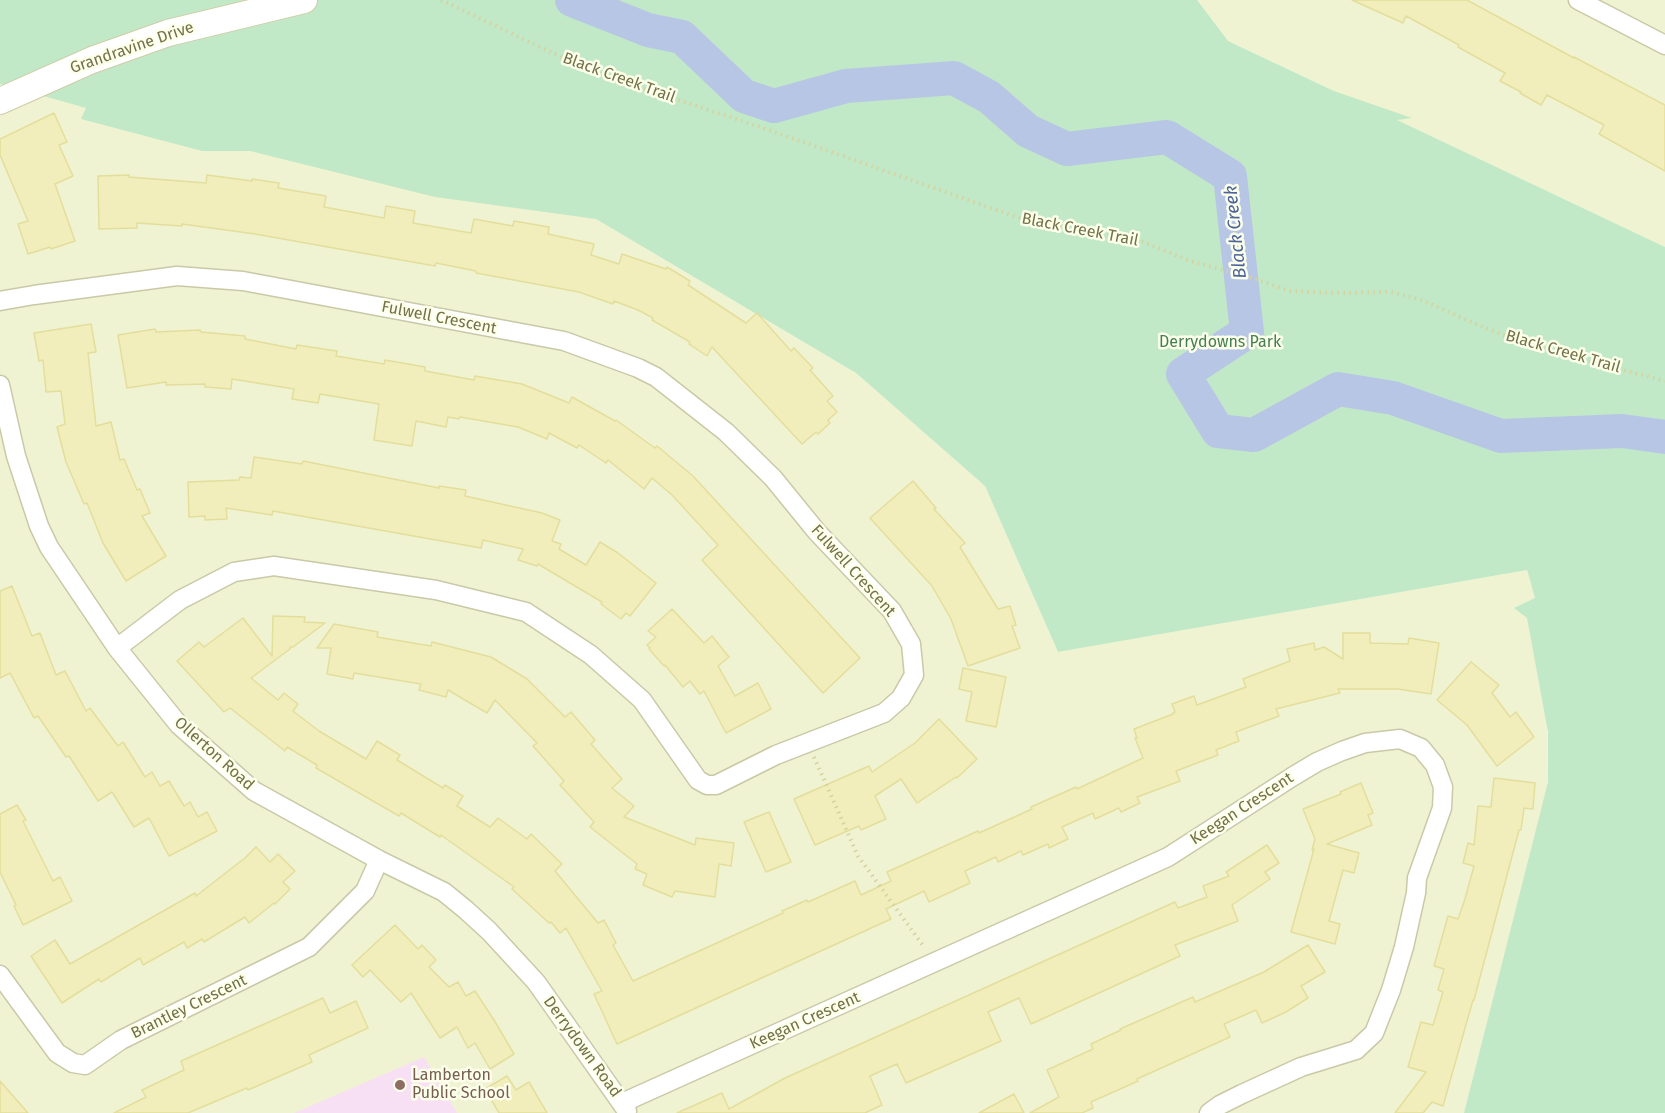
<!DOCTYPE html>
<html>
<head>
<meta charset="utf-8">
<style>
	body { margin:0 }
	canvas { display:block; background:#f8fce3 }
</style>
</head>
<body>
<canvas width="1665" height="1113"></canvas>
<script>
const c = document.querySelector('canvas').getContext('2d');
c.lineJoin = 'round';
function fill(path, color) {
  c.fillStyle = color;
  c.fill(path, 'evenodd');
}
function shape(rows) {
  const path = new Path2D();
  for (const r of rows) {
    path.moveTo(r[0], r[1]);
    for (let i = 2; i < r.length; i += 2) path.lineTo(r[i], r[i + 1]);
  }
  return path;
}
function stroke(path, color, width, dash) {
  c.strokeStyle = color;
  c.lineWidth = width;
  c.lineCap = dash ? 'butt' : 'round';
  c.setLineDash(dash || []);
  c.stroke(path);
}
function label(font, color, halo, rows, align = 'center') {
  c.font = font + ' "Fira Sans",sans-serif';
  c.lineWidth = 5;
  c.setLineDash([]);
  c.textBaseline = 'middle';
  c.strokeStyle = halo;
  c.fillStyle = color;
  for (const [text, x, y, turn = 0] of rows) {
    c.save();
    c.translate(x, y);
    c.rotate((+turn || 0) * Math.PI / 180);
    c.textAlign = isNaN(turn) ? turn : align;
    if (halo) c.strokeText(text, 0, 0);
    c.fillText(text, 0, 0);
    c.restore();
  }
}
const residential = shape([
	[1163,0,1665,0,1665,247,1190,23],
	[0,85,250,151,471,190,596,219,856,373,985,486,1058,652,1527,570,1547,637,1548,796,1474,1113,0,1113]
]);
const education = shape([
	[424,1057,457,1113,294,1113]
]);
const green = shape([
	[0,0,1197,0,1228,41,1334,91,1412,118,1397,120,1665,247,1665,1113,1464,1113,1548,782,1548,732,1527,618,1514,608,1535,598,1527,570,1058,652,985,486,856,373,596,219,435,197,250,151,202,151,81,119,86,108,0,84]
]);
const river = shape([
	[572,0,648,30,682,37,744,96,774,106,846,86,954,78,989,97,1028,131,1067,149,1167,137,1230,176,1247,332,1183,374,1218,431,1254,435,1338,389,1393,398,1501,436,1622,431,1665,437]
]);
const building = shape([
	[1352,0,1467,0,1574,58,1574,57,1665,105,1665,171,1599,134,1604,125,1547,95,1541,105,1520,93,1521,92,1500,81,1505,73,1458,47,1459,45,1406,16,1403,23,1352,0],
	[54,113,67,142,59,145,73,176,55,184,75,241,51,249,50,247,28,254,18,224,28,221,0,155,0,139,54,113],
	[129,175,129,177,206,183,207,175,252,181,252,179,279,183,278,188,326,196,324,207,384,218,386,206,415,211,413,223,471,233,474,219,513,226,514,221,549,227,548,234,594,244,591,255,619,264,622,254,666,269,667,267,690,281,688,285,746,323,757,313,791,351,794,348,813,368,810,370,833,396,827,401,837,412,828,420,830,423,818,434,816,432,802,444,712,347,707,356,689,344,690,342,652,320,653,318,638,310,614,301,613,304,579,292,476,273,476,271,436,263,435,266,255,234,182,224,182,226,137,223,137,228,99,229,98,176,129,175],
	[91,324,96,352,88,353,96,426,111,422,120,460,124,459,137,490,140,489,150,513,142,516,166,556,126,581,103,543,87,503,84,504,66,462,57,427,65,424,61,391,46,392,43,360,39,361,34,333,91,324],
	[155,329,156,332,200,330,201,332,245,336,245,339,296,349,297,345,337,351,336,356,384,364,385,360,425,367,425,371,474,380,475,376,522,384,569,403,572,397,615,421,616,420,655,448,657,446,693,476,860,658,823,693,702,560,718,545,672,495,652,478,644,489,608,460,606,463,579,445,577,448,549,433,547,439,518,427,460,417,459,419,448,417,446,427,416,421,412,446,374,440,379,404,320,394,318,403,292,399,294,389,232,379,231,389,205,387,205,384,166,385,166,382,127,388,118,335,155,329],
	[254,457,302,464,303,461,439,488,439,486,466,490,465,496,542,513,560,520,552,541,561,544,559,549,586,565,600,542,618,553,656,583,630,616,626,613,621,619,601,604,602,602,538,564,537,566,518,560,523,549,483,540,481,548,273,511,272,515,226,508,227,519,205,520,205,516,189,517,188,482,239,480,240,477,251,478,254,457],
	[913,481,936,508,934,509,965,543,960,547,998,609,1010,606,1016,625,1012,626,1020,648,968,666,951,619,932,586,870,518,913,481],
	[12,586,32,636,40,633,56,675,65,671,86,711,90,708,118,746,123,742,145,777,152,772,160,786,169,781,184,806,190,802,198,817,207,812,217,831,169,856,149,818,134,827,112,792,98,801,69,756,66,757,38,716,34,718,10,673,0,678,0,591,12,586],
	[672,609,704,643,712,636,729,657,718,666,735,696,758,683,771,709,726,733,704,691,700,694,690,681,683,687,665,665,664,666,649,649,650,648,647,645,656,637,648,631,672,609],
	[273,616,305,617,304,622,325,623,293,647,290,647,290,649,251,678,278,700,284,693,298,704,293,711,319,731,366,759,377,741,400,755,397,760,443,788,445,785,463,796,457,806,482,822,490,827,498,818,527,839,531,834,562,864,555,871,598,923,604,920,616,943,613,945,633,981,783,913,782,911,807,900,808,902,855,881,861,895,891,881,887,872,978,831,979,833,1032,809,1031,807,1076,787,1077,789,1143,758,1135,738,1137,738,1134,729,1173,714,1173,713,1175,712,1172,704,1194,696,1197,705,1246,687,1243,679,1290,661,1287,649,1314,643,1315,650,1324,647,1343,659,1343,633,1370,633,1370,643,1408,644,1409,638,1439,643,1431,694,1398,689,1338,689,1340,693,1276,709,1279,716,1236,732,1239,741,1216,750,1218,755,1176,771,1180,781,1137,797,1140,803,1121,812,1119,808,1095,819,1093,813,1062,827,1068,839,1049,848,1048,844,1023,855,1021,851,998,862,996,857,965,871,970,883,929,902,924,891,886,909,891,919,617,1044,594,994,602,991,566,928,560,933,551,922,549,923,512,889,514,887,441,835,440,837,401,813,399,816,373,801,316,768,317,765,287,747,285,751,230,708,224,712,177,661,199,642,204,647,243,618,272,656,273,616],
	[334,624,378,632,377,637,431,646,432,642,491,657,527,679,565,717,571,712,595,740,591,744,622,779,612,788,634,806,624,817,695,845,696,838,734,843,731,866,719,864,715,897,675,891,672,897,643,885,647,874,635,869,637,864,590,827,594,822,560,785,564,781,533,746,537,743,495,700,487,713,448,690,446,697,419,690,421,684,354,673,353,679,327,674,331,648,317,648,334,624],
	[1471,662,1499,685,1492,693,1510,717,1516,712,1534,737,1497,766,1467,725,1437,700,1471,662],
	[963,668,1006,677,996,727,966,721,972,692,959,689,963,668],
	[939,719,977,759,957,778,956,777,917,803,901,779,875,796,886,819,861,830,859,826,815,845,794,799,869,766,872,772,915,743,939,719],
	[1494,778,1535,783,1533,809,1524,808,1521,830,1519,830,1474,1000,1473,1000,1443,1106,1432,1102,1423,1113,1395,1113,1426,1072,1408,1067,1421,1022,1433,1025,1443,992,1438,990,1444,969,1434,966,1448,916,1458,919,1465,899,1474,866,1463,863,1468,843,1474,845,1478,806,1491,807,1494,778],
	[1361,783,1373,813,1368,815,1372,825,1327,844,1359,853,1354,873,1343,870,1329,921,1340,924,1335,944,1291,932,1314,849,1312,850,1315,839,1303,809,1341,794,1340,792,1361,783],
	[17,805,26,820,23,821,53,881,60,877,72,901,23,925,14,906,16,905,0,872,0,814,17,805],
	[769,812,791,862,766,872,744,822,769,812],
	[1267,845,1279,863,1265,872,1270,879,1232,905,1238,921,1175,945,1180,956,1031,1024,1019,998,988,1012,1001,1041,906,1083,897,1064,870,1076,882,1105,865,1113,677,1113,722,1093,729,1109,785,1078,1175,902,1178,908,1207,897,1203,886,1229,876,1226,872,1267,845],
	[256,847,270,862,278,854,295,871,283,882,290,889,275,904,274,903,249,923,245,917,204,942,202,939,187,948,184,942,143,965,140,958,101,982,99,979,62,1003,31,956,55,940,70,964,195,893,196,896,245,858,256,847],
	[395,925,418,949,422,945,436,960,429,967,449,987,458,982,466,996,475,991,494,1020,514,1054,490,1069,475,1043,468,1048,457,1027,440,1038,411,993,401,1002,370,970,363,977,352,965,395,925],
	[1308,945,1325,972,1301,986,1308,998,1286,1012,1262,1023,1256,1010,1224,1024,1230,1037,1137,1079,1138,1081,1091,1102,1093,1108,1082,1113,1030,1113,1059,1097,1047,1070,1093,1049,1091,1044,1121,1030,1120,1029,1193,997,1195,1002,1264,972,1308,945],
	[323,998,330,1013,356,1001,368,1028,309,1055,312,1062,248,1090,247,1088,188,1113,114,1113,146,1097,142,1090,184,1070,181,1061,323,998],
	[507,1076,516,1090,529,1082,547,1113,499,1113,485,1089,507,1076],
	[0,1081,28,1113,0,1113,0,1081],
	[1014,1094,1024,1113,979,1113,1014,1094]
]);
const path = shape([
	[441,0,591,71,760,127,1028,221,1129,236,1190,261,1252,278,1290,291,1341,293,1390,292,1422,300,1476,324,1527,345,1665,381],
	[814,757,858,856,924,947]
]);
const street = shape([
	[1578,0,1665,45],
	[0,301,34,295,177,276,243,281,564,341,638,368,656,377,726,432,773,478,817,532,892,611,911,644,914,675,901,698,884,713,776,755,716,785,707,785,698,780,642,700,591,655,526,612,436,590,274,566,234,572,180,600,117,648],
	[0,385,16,456,39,526,49,547,117,648,179,725,254,791,379,860,444,892,466,910,489,931,536,982,627,1111],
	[0,975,57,1053,73,1063,85,1065,121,1040,309,947,365,891,379,860],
	[622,1103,1168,857,1292,777,1317,762,1342,751,1365,743,1400,739,1421,748,1435,765,1443,787,1442,808,1417,878,1416,893,1404,947,1391,990,1374,1033,1356,1050,1301,1067,1242,1094,1220,1105,1209,1113]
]);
const secondary = shape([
	[0,101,92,60,168,33,304,0]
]);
const markers = [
	[400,1085,6,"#8d6e63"]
];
const streetNames = [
	["Grandravine Drive",132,48,-19],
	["Black Creek Trail",619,78,20],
	["Black Creek Trail",1080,230,11],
	["Fulwell Crescent",439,318,11],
	["Black Creek Trail",1563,352,16],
	["Fulwell Crescent",853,571,48],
	["Ollerton Road",214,754,42],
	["Keegan Crescent",1242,809,-33],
	["Brantley Crescent",189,1007,-26],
	["Keegan Crescent",805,1021,-24],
	["Derrydown Road",582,1047,54]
];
const parkNames = [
	["Derrydowns Park",1220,343]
];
const educationNames = [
	["Lamberton",412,1076],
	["Public School",412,1094]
];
const waterNames = [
	["Black Creek",1236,232,-96]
];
fill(residential, '#f0f3d2');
fill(education, '#f8e0f4');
fill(green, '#c2e9c7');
stroke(river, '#b8c6e5', 34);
fill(building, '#f1eebb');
stroke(building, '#e3de9b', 1.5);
stroke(street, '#cac9a7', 21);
stroke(secondary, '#cecda5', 28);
stroke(path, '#d6d29e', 4, [1.5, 4.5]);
stroke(street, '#fff', 18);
stroke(secondary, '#fff', 26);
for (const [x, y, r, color] of markers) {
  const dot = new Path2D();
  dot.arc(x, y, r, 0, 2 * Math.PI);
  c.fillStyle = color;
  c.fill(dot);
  stroke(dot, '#fcffe9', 2);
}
label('16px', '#747049', '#fcffe9', streetNames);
label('16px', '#447f54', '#fcffe9', parkNames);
label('16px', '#785e54', '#fcffe9', educationNames, 'left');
label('italic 18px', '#4c639c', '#fcffe9', waterNames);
</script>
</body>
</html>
